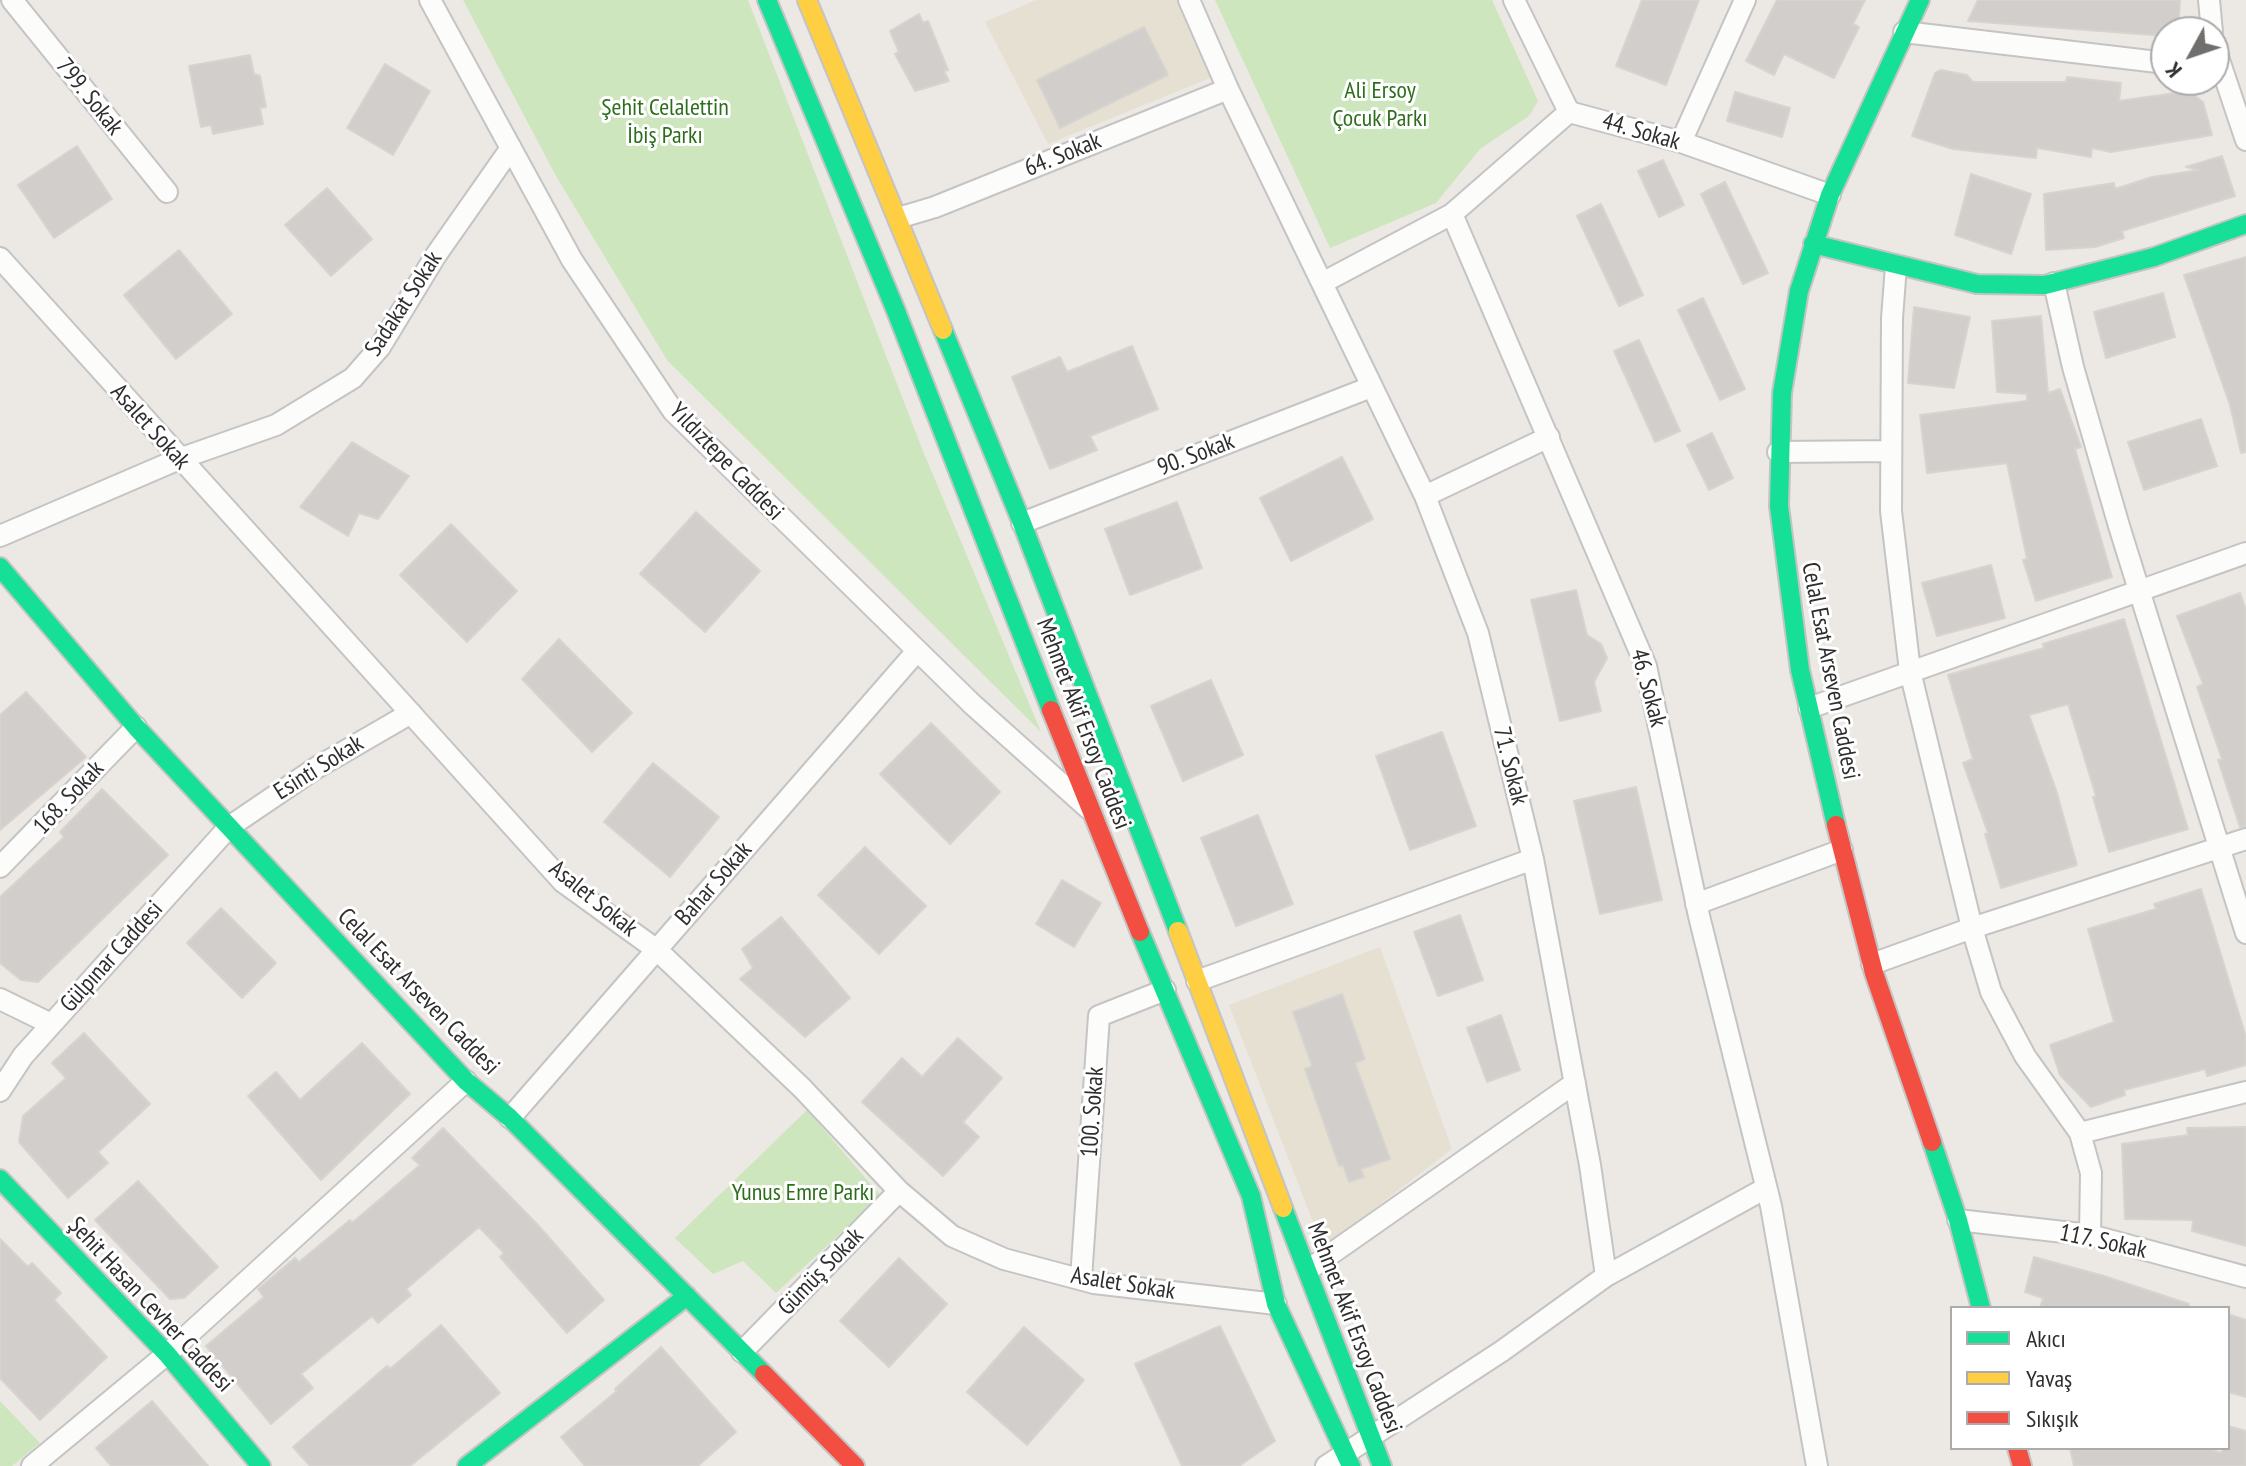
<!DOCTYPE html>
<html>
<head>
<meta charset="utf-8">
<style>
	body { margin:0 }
	#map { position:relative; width:2246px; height:1466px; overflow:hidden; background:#ece8e4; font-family:"PT Sans Narrow",sans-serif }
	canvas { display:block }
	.legend { position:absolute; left:1950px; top:1306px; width:280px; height:144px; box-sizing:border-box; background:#fff; border:2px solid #ababab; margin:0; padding:10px 14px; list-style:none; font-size:24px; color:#2e2e2e }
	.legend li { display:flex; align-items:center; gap:16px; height:40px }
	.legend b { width:40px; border:2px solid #ababab }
	.north { position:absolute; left:2150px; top:16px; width:80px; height:80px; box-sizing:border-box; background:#fff; border:2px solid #ababab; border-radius:50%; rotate:230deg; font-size:22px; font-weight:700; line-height:32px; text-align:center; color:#2e2e2e }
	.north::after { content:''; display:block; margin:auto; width:28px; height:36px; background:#706f6e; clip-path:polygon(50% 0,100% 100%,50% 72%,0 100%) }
</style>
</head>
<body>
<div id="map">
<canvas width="2246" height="1466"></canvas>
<ul class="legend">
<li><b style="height:10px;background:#16e098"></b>Akıcı</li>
<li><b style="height:10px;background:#ffcf43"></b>Yavaş</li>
<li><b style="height:10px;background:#f24e42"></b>Sıkışık</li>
</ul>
<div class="north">K</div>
</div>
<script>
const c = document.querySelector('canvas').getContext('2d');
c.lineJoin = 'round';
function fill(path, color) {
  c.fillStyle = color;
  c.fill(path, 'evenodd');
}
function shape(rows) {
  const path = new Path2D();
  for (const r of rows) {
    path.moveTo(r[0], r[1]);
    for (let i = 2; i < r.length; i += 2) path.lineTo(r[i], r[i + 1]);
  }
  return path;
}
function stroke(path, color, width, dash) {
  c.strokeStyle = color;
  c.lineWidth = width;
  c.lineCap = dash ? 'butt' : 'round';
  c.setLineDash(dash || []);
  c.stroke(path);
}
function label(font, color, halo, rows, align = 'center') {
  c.font = font + ' "PT Sans Narrow",sans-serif';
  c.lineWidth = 6;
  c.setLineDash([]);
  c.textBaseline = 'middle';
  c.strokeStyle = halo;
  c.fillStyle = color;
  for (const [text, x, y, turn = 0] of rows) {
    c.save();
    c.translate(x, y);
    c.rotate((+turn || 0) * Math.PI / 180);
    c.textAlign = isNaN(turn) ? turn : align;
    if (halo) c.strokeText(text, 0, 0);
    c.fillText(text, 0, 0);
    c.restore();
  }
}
const education = shape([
	[1036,0,1178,0,1210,78,1048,144,985,22],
	[1380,947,1452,1149,1323,1248,1229,1005]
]);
const green = shape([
	[463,0,748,0,923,451,1041,732,667,360,556,176],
	[1215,0,1492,0,1538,101,1529,116,1480,149,1436,203,1330,248],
	[807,1110,881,1196,776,1293,743,1261,713,1274,675,1238],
	[0,1401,40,1443,12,1466,0,1466]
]);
const building = shape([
	[1642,0,1699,0,1666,85,1616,66,1642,0],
	[1777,0,1865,0,1853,24,1859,27,1834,78,1784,54,1774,75,1746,61,1777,0],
	[1978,0,2180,0,2178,32,2166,32,2166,36,1968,21,1978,0],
	[919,14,923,23,928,21,948,70,944,71,949,81,915,91,895,54,899,52,890,31,919,14],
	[1144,27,1168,75,1060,128,1037,80,1144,27],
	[250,55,254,74,260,76,266,107,260,108,263,124,213,134,211,125,201,127,189,66,250,55],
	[385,64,430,91,393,155,347,128,385,64],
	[1941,70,1967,75,1973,82,2066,82,2067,77,2121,83,2119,101,2189,91,2203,102,2212,135,2111,152,2092,148,2091,157,2037,148,2036,158,1953,149,1912,136,1935,73,1941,70],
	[1735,92,1790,108,1782,137,1727,121,1735,92],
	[77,146,112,199,54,238,18,185,77,146],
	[2222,156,2235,196,2122,231,2124,238,2095,247,2046,250,2044,194,2114,183,2115,189,2152,177,2200,170,2186,167,2222,156],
	[1663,160,1684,205,1659,217,1638,171,1663,160],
	[1971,174,2031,194,2011,254,1955,235,1971,174],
	[1725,182,1768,273,1743,284,1701,194,1725,182],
	[327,188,372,239,331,276,285,225,327,188],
	[1601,204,1643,295,1619,306,1577,216,1601,204],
	[179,250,232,314,176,359,124,295,179,250],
	[2246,257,2246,452,2241,453,2230,405,2184,275,2246,257],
	[2163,293,2175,337,2106,358,2094,312,2163,293],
	[1703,298,1745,389,1720,400,1678,310,1703,298],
	[1914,307,1970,317,1954,388,1908,383,1914,307],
	[2041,316,2048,393,2060,389,2081,447,2075,449,2112,577,2036,601,2023,560,2027,559,2007,463,1927,473,1920,415,2027,401,2027,394,1997,392,1992,321,2041,316],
	[1639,340,1680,431,1655,442,1614,351,1639,340],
	[1132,346,1158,409,1090,436,1097,450,1050,469,1012,377,1060,357,1067,372,1132,346],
	[2201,419,2217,466,2144,490,2128,442,2201,419],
	[1712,433,1733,478,1709,490,1687,445,1712,433],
	[352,442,409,476,378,519,359,513,348,536,300,507,352,442],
	[1342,457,1373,519,1291,561,1260,498,1342,457],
	[1177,502,1202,568,1130,595,1105,529,1177,502],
	[696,512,760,571,705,632,640,574,696,512],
	[451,524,517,591,467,642,400,575,451,524],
	[1991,565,2005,618,1937,636,1922,583,1991,565],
	[1576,590,1587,635,1601,644,1607,658,1594,682,1601,711,1560,721,1531,600,1576,590],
	[2240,593,2246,610,2246,826,2240,827,2218,760,2222,759,2197,687,2203,684,2177,616,2240,593],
	[2124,619,2188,829,2109,852,2093,797,2096,796,2068,704,2029,715,2056,790,2077,865,2001,888,1985,834,1988,833,1963,763,1973,759,1948,675,2044,648,2043,644,2124,619],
	[559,639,632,713,592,752,522,679,559,639],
	[1211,680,1243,755,1183,781,1151,706,1211,680],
	[26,692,86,757,0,830,0,715,26,692],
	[931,723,1000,792,950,844,880,774,931,723],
	[1442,732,1476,826,1410,850,1376,756,1442,732],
	[653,763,719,817,670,877,604,822,653,763],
	[1636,787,1662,900,1600,914,1574,801,1636,787],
	[102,789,168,855,38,982,21,980,0,963,0,897,64,837,60,832,102,789],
	[1258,815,1293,904,1236,926,1201,838,1258,815],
	[865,847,926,906,879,954,818,895,865,847],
	[1062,880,1101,903,1074,947,1036,924,1062,880],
	[2201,889,2246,1037,2246,1065,2207,1076,2205,1069,2124,1090,2125,1095,2091,1107,2060,1075,2050,1045,2114,1022,2088,929,2156,909,2154,904,2201,889],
	[221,908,276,963,242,998,187,943,221,908],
	[1460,915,1483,980,1438,996,1414,932,1460,915],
	[781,917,850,998,805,1037,740,979,753,968,742,949,781,917],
	[1342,994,1365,1059,1355,1063,1390,1159,1361,1169,1364,1177,1349,1182,1343,1165,1339,1166,1305,1069,1312,1066,1293,1012,1342,994],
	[1501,1015,1520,1070,1487,1082,1467,1028,1501,1015],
	[84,1033,150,1104,98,1152,108,1163,68,1198,19,1142,23,1116,66,1078,52,1063,84,1033],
	[958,1038,1002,1078,963,1122,979,1137,943,1176,862,1102,902,1058,922,1077,958,1038],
	[362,1043,410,1094,321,1180,248,1096,276,1072,300,1100,362,1043],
	[2246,1127,2246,1246,2192,1231,2193,1220,2125,1219,2122,1144,2188,1135,2187,1128,2246,1127],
	[443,1128,537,1224,604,1300,567,1333,500,1257,504,1253,479,1227,406,1289,411,1295,378,1323,372,1316,301,1374,313,1388,271,1424,206,1346,264,1297,258,1289,295,1258,299,1262,350,1220,352,1223,420,1165,412,1158,443,1128],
	[138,1181,218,1267,184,1298,170,1299,95,1220,138,1181],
	[0,1239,28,1267,32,1263,61,1293,54,1300,107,1357,40,1420,0,1378,0,1239],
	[2034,1257,2104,1276,2189,1304,2188,1308,2040,1308,2043,1298,2025,1292,2034,1257],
	[899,1258,947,1304,889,1367,840,1321,899,1258],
	[2228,1314,2246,1320,2246,1397,2228,1392,2228,1314],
	[441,1325,500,1393,410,1466,310,1466,293,1447,387,1366,390,1369,441,1325],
	[1220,1326,1275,1441,1239,1466,1182,1466,1135,1364,1220,1326],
	[1024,1327,1084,1380,1027,1445,967,1392,1024,1327],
	[661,1347,736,1432,698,1466,585,1466,561,1437,617,1391,615,1389,661,1347],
	[152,1401,208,1466,111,1466,96,1448,152,1401],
	[2228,1426,2246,1431,2246,1466,2074,1466,2070,1448,2205,1448,2221,1453,2223,1448,2228,1448,2228,1426]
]);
const street = shape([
	[12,0,167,192],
	[430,0,572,260,673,411,972,704,1088,808],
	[1189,0,1228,89,1425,496,1478,633,1533,859,1590,1165,1606,1276],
	[1514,0,1569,112,1681,142,1830,195],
	[2209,0,2212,32],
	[1904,32,2166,63],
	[2214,45,2246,140],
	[1681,142,1745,0],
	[1452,214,1646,666,1699,916,1771,1206,1817,1466],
	[898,218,935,207,1228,89],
	[0,258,563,882,657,950,802,1088,899,1191,952,1236,1004,1259,1094,1283,1276,1304],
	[1896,266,1892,318,1891,511,1910,671,1972,928,2246,839],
	[1322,283,1452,214,1569,112],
	[2054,283,2073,367,2119,526,2246,933],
	[1778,452,1891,451],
	[1425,496,1549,437],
	[1022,523,1371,387],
	[0,536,179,459,276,425,353,378,380,347,436,255,511,148],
	[1809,708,2246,553],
	[0,867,136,727],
	[1696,904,1842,850],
	[1872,964,1972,928,1991,992,2025,1056,2080,1133,2246,1092],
	[1197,981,1533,859],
	[0,999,51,1024],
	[0,1091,23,1056,229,827,316,768,411,713],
	[510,1118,917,651],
	[2080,1133,2091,1173,2090,1235],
	[1958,1220,2090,1235,2246,1277],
	[1308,1270,1575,1083],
	[1081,1279,1099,1016,1165,990],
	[742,1352,899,1191],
	[32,1466,167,1354,466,1081],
	[1326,1466,1502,1351,1606,1276,1766,1188]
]);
const fast = shape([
	[767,0,896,311,1051,710],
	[1813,244,1977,284,2045,285,2154,257,2246,224],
	[943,330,1022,523,1178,931],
	[0,567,136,727,466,1081,510,1118,764,1374],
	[1836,825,1800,670,1779,506,1782,393,1799,291,1830,195,1920,0],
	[1140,932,1251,1196,1276,1304,1351,1466],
	[1932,1142,1958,1220,1981,1308],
	[0,1179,167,1354,261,1466],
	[1283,1208,1382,1466],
	[467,1466,687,1296]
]);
const slow = shape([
	[807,0,943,330],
	[1178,931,1283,1208]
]);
const jam = shape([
	[1051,710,1140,932],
	[1836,825,1874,973,1932,1142],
	[764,1374,855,1466],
	[2017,1448,2022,1466]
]);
const parkNames = [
	["Ali Ersoy",1380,91],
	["Çocuk Parkı",1380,119],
	["Şehit Celalettin",665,108],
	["İbiş Parkı",665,136],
	["Yunus Emre Parkı",803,1193]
];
const streetNames = [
	["799. Sokak",89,97,51],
	["44. Sokak",1641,132,16],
	["64. Sokak",1063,155,-22],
	["Sadakat Sokak",404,304,-57],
	["Asalet Sokak",150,427,48],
	["90. Sokak",1196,455,-21],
	["Yıldıztepe Caddesi",726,462,46],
	["Celal Esat Arseven Caddesi",1830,671,79],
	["46. Sokak",1648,688,75],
	["Mehmet Akif Ersoy Caddesi",1083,724,69],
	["71. Sokak",1510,766,76],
	["Esinti Sokak",319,768,-32],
	["168. Sokak",69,798,-47],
	["Bahar Sokak",714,884,-49],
	["Asalet Sokak",593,899,39],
	["Gülpınar Caddesi",112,957,-48],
	["Celal Esat Arseven Caddesi",418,992,46],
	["100. Sokak",1093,1112,-86],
	["117. Sokak",2103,1242,12],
	["Gümüş Sokak",821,1272,-46],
	["Asalet Sokak",1123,1284,9],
	["Şehit Hasan Cevher Caddesi",150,1305,47],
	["Mehmet Akif Ersoy Caddesi",1354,1328,69]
];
fill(education, '#e6e0d3');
fill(green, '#cee6be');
fill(building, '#d1cecb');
stroke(building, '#d7d4d0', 2);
stroke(street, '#c5c4c5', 24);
stroke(fast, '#c5c4c5', 22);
stroke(slow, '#c5c4c5', 22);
stroke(jam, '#c5c4c5', 22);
stroke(street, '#fcfcfb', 20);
stroke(fast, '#16e098', 18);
stroke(slow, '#ffcf43', 18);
stroke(jam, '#f24e42', 18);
label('24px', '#2c6e1b', '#fff', parkNames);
label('24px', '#2e2e2e', '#fff', streetNames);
</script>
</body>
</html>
